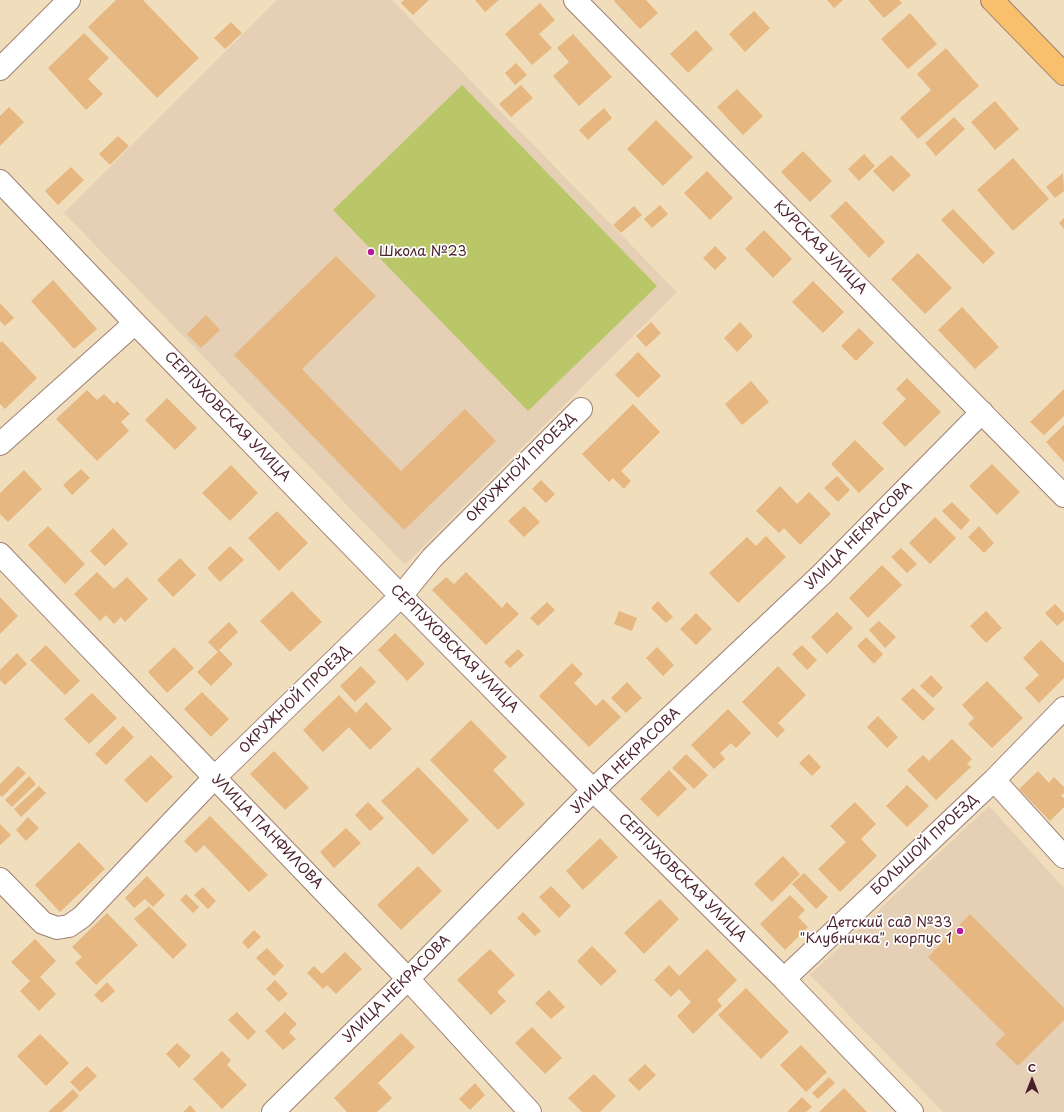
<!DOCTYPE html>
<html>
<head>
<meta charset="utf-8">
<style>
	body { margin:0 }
	#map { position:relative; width:1064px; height:1112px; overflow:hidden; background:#f0ddbb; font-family:"Playpen Sans",sans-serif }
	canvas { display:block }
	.north { position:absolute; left:1012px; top:1060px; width:40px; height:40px; -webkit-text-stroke:3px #fff; paint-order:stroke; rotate:0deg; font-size:11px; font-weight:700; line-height:16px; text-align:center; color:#4a1f2b }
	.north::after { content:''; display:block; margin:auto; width:14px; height:18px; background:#4a1f2b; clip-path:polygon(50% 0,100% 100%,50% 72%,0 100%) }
</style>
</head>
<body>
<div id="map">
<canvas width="1064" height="1112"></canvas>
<div class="north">С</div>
</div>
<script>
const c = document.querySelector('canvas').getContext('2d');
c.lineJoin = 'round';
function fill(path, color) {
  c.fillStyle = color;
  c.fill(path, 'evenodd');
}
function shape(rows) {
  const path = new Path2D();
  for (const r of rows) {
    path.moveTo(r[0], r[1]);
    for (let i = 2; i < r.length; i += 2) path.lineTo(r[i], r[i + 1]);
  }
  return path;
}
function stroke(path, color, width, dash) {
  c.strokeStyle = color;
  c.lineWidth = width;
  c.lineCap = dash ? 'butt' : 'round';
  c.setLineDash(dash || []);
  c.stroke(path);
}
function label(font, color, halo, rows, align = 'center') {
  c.font = font + ' "Playpen Sans",sans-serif';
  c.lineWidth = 3.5;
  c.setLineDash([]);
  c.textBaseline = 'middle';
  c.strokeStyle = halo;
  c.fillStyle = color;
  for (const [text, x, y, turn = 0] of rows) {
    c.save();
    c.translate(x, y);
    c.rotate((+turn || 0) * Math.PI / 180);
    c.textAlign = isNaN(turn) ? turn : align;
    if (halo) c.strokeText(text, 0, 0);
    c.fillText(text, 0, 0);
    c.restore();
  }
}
const built = shape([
	[277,0,392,0,677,292,405,565,64,213],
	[989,806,1064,888,1064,1112,943,1112,810,975]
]);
const green = shape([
	[462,85,657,286,528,411,333,210]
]);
const building = shape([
	[116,0,143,0,199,58,157,98,88,27],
	[404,0,429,0,413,15,401,3],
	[475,0,499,0,485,12],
	[615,0,646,0,658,13,640,29,614,1],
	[827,0,843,0,834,8],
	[868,0,899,0,902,3,884,18],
	[540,3,555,20,539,34,552,48,532,65,505,34],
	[754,11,770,28,745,52,729,34],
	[910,13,937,44,908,69,881,39],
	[231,22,242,33,225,49,214,38],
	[696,30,713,49,688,73,670,54],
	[84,33,109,58,88,79,103,94,86,110,48,68],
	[573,34,612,77,579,106,553,76,569,62,557,48],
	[946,48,979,86,918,139,900,118,931,90,917,74],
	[516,63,527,75,515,85,505,73],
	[521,85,533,98,511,117,499,104],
	[737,89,763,116,743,135,717,107],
	[995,101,1019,129,995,150,971,122],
	[9,107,24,122,0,146,0,116],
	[604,108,612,118,588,140,579,130],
	[954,117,965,129,936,156,925,143],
	[656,120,693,157,663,186,627,149],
	[118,136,129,146,110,165,99,154],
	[803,151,832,181,810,202,781,172],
	[864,154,875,166,859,181,848,169],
	[891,155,911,175,893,192,873,171],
	[1013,158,1049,199,1013,231,977,190],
	[71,167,84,180,58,205,45,191],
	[707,171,733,198,710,220,684,193],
	[1063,173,1064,191,1055,198,1046,187],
	[846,201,885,242,869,258,830,216],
	[660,205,668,214,652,228,644,219],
	[634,206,642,215,621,233,613,225],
	[953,209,995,253,983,264,941,220],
	[1064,218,1064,229,1059,223],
	[764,230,792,259,773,278,745,249],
	[715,246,727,258,715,270,703,258],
	[918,253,952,288,925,314,891,279],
	[336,256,376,296,302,369,401,471,465,409,496,441,404,530,234,355],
	[53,280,97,329,74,349,31,301],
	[813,281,844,312,823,333,792,302],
	[0,303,14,318,5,326,0,321],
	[962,307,999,347,975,369,938,330],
	[206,315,220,330,201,348,187,334],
	[651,322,661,333,646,347,636,336],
	[740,322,753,336,737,352,724,338],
	[859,328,874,343,856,361,841,346],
	[2,341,37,378,5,409,0,404,0,343],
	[638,352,661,376,638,398,615,375],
	[907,378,941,412,905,447,882,423,906,399,896,389],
	[751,381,769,402,742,425,725,404],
	[1064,389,1064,416,1044,435,1030,422],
	[87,390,97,400,104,394,114,404,117,401,130,414,121,422,129,431,97,461,56,419],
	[167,398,197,428,175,450,145,420],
	[633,404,660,432,621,471,631,481,624,489,613,478,609,482,582,454],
	[1064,425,1064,462,1046,442],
	[855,440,884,469,859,493,831,464],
	[992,464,1020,492,997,515,969,486],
	[231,465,258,493,230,521,202,493],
	[81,469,90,478,72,495,63,485],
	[24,470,42,489,8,522,0,514,0,493],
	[837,476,850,490,838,502,824,488],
	[541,480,555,494,546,503,532,489],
	[780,486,797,504,809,492,831,514,800,545,784,528,779,533,756,511],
	[952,502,970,520,961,530,942,511],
	[524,506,540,522,524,537,508,521],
	[277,511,308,543,279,571,248,538],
	[935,517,956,538,930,564,909,543],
	[48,526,85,564,65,584,28,545],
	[979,526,994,543,984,553,968,537],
	[113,528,128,544,105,566,90,551],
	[766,536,786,557,738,603,709,573,747,537,756,546],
	[230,546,244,560,220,582,207,568],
	[901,548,917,564,907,573,891,557],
	[180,558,196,575,173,597,157,580],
	[882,565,902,585,868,618,849,598],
	[97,572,114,589,127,577,148,599,125,622,121,617,114,624,106,615,100,621,74,594],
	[466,572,502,608,507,602,519,614,486,645,432,590,446,577,454,584],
	[292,591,322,622,290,652,260,621],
	[0,597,18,616,0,634],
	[658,601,673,617,666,623,651,608],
	[547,602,555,610,538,626,530,618],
	[1055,604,1064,613,1064,620,1057,626,1045,613],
	[619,611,637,618,632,631,614,624],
	[986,611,1002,628,986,643,970,626],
	[837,612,853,628,827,654,811,637],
	[696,613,712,629,696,645,680,629],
	[879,621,896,637,885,648,869,630],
	[229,622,238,632,219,650,233,664,211,686,197,672,218,652,208,642],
	[395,633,425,664,407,681,378,650],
	[866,637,883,654,874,664,857,646],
	[1041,640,1064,663,1064,678,1039,703,1025,688,1039,675,1023,658],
	[46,645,80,681,65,695,30,660],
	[802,645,817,660,807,670,792,654],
	[174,647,194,668,167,693,148,672],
	[657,647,674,665,663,676,646,658],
	[518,649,524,655,510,668,504,662],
	[17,653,27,664,5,685,0,680,0,670],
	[572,663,583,674,574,683,596,706,603,699,621,717,589,747,539,696],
	[361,666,376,682,355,702,340,686],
	[778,666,806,695,778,723,785,730,777,738,742,702],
	[931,675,943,688,933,698,920,686],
	[987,681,1023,718,992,748,968,724,974,718,962,705],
	[627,682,642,698,626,713,611,698],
	[913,688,935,709,923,721,901,699],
	[202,692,229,719,211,737,184,709],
	[92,693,117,718,89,744,64,719],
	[339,695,356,713,366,702,392,729,370,750,349,727,323,752,303,730],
	[728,709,751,733,736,748,731,743,720,753,725,759,714,769,691,745],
	[878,716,898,737,887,748,867,727],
	[471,720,507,757,493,770,525,804,498,830,430,760],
	[123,726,134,737,106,765,95,754],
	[952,739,972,759,967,764,971,767,936,800,907,770,923,755,929,761],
	[274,751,309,788,285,810,250,774],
	[686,754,708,775,694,789,672,768],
	[809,754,821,767,812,776,799,763],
	[151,755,173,777,146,803,124,780],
	[18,766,26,773,2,797,0,795,0,784],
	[418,767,469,820,433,855,381,801],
	[669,770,687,789,658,817,640,799],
	[1038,771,1049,783,1054,777,1064,787,1064,793,1061,796,1064,798,1064,807,1050,821,1019,789],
	[29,776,36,784,12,807,5,800],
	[907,785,929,806,907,827,886,806],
	[39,786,46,793,21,817,14,809],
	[368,802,384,818,370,831,355,815],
	[855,802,876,824,861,839,877,856,840,892,818,869,846,842,830,826],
	[210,816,268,875,249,892,204,845,196,853,184,841],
	[28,817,39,828,26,841,16,830],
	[0,824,11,835,0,845],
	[346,828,361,843,334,868,320,852],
	[600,838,618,857,583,890,566,871],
	[79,842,105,869,60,912,35,885],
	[783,856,800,874,772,902,754,884],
	[418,866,442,891,401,930,377,905],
	[804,873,828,897,816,909,792,884],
	[147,876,165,895,153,907,145,899,134,908,125,898],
	[551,886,571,906,559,918,539,897],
	[203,887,216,901,208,909,194,895],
	[186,894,199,907,193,913,180,900],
	[790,895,805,910,798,917,808,927,785,950,760,924],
	[660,899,679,919,644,954,624,933],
	[149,906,187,945,173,959,134,919],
	[523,912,541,931,535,936,517,918],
	[107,913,138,945,96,985,75,963,82,957,72,947],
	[970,914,1064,1008,1064,1020,1018,1066,995,1044,1005,1034,928,957],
	[254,930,261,937,248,949,242,942],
	[35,939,56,961,40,977,56,994,39,1011,20,991,30,981,11,962],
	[592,946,617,971,601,986,577,961],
	[267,948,284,966,274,976,256,958],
	[490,949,515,975,497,992,506,1001,491,1015,457,980],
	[707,949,737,980,717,1000,722,1006,693,1034,677,1016,691,1002,679,989,671,997,654,980,669,965,679,976],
	[345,952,362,969,336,994,327,985,323,989,307,973,314,966,322,974],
	[275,980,288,994,279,1002,266,989],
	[107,982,115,991,102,1003,94,995],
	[746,988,789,1032,761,1059,718,1015],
	[549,990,565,1007,551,1019,535,1003],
	[237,1012,256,1032,248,1040,228,1020],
	[285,1012,297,1024,289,1032,296,1039,283,1050,265,1031],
	[532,1027,562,1058,545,1074,515,1043],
	[401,1033,415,1047,378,1083,392,1098,377,1112,347,1112,334,1098],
	[40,1034,69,1063,46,1086,17,1056],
	[177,1043,191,1056,179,1068,166,1054],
	[801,1045,827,1072,806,1092,780,1065],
	[222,1051,231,1060,227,1065,247,1085,222,1109,193,1079],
	[645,1064,656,1075,639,1091,628,1080],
	[87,1066,97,1076,80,1092,70,1082],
	[594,1074,616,1096,600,1112,582,1112,568,1098],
	[829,1077,835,1083,818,1099,812,1093],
	[475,1083,485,1095,470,1110,459,1099],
	[844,1088,867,1112,819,1112],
	[73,1089,79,1096,62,1112,48,1112],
	[802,1097,812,1107,806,1112,787,1112],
	[190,1105,196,1112,183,1112]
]);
const minor = shape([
	[575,0,1064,496],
	[0,69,69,0],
	[0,181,135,323,401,596,593,790,784,979,912,1112],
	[0,444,135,323],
	[0,554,408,979,530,1112],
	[994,780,1064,857],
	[0,879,43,923,57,928,69,926,82,917,215,777,401,596,432,558,581,409],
	[784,979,994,780,1064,708],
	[273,1112,408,979,593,790,821,575,982,412]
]);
const major = shape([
	[992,0,1064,74]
]);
const markers = [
	[371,252,4,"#b5179e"],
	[960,931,4,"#b5179e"]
];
const streetNames = [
	["КУРСКАЯ УЛИЦА",820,248,45],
	["СЕРПУХОВСКАЯ УЛИЦА",227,417,46],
	["ОКРУЖНОЙ ПРОЕЗД",521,468,-45],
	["УЛИЦА НЕКРАСОВА",859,536,-45],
	["СЕРПУХОВСКАЯ УЛИЦА",454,649,45],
	["ОКРУЖНОЙ ПРОЕЗД",295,700,-44],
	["УЛИЦА НЕКРАСОВА",626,761,-44],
	["УЛИЦА ПАНФИЛОВА",267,832,46],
	["БОЛЬШОЙ ПРОЕЗД",925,845,-43],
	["СЕРПУХОВСКАЯ УЛИЦА",682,878,45],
	["УЛИЦА НЕКРАСОВА",397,989,-45]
];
const poiNames = [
	["Школа №23",379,252],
	["Детский сад №33",952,923,"right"],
	["\"Клубничка\", корпус 1",952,939,"right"]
];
fill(built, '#e6d0b5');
fill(green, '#bac769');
fill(building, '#e6b781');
stroke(minor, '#9d7e73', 24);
stroke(major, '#9d7e73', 24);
stroke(minor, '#fff', 22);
stroke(major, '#f8bf6c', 22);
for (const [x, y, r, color] of markers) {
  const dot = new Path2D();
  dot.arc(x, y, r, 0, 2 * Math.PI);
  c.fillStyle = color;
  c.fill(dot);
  stroke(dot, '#fff', 1.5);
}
label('14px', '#4a1f2b', '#fff', streetNames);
label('14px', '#4a1f2b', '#fff', poiNames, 'left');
</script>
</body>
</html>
